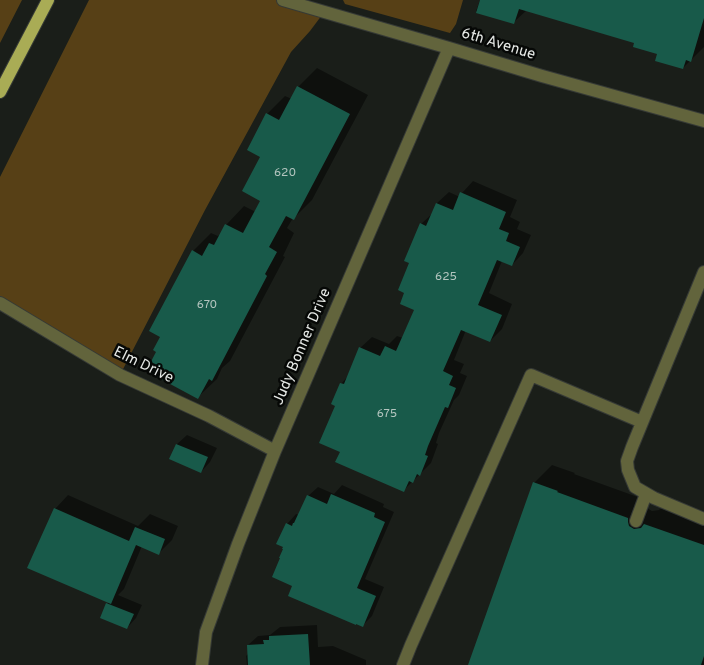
<!DOCTYPE html>
<html>
<head>
<meta charset="utf-8">
<style>
	body { margin:0 }
	canvas { display:block; background:#1a1e19 }
</style>
</head>
<body>
<canvas width="704" height="665"></canvas>
<script>
const c = document.querySelector('canvas').getContext('2d');
c.lineJoin = 'round';
function fill(path, color) {
  c.fillStyle = color;
  c.fill(path, 'evenodd');
}
function shape(rows) {
  const path = new Path2D();
  for (const r of rows) {
    path.moveTo(r[0], r[1]);
    for (let i = 2; i < r.length; i += 2) path.lineTo(r[i], r[i + 1]);
  }
  return path;
}
function stroke(path, color, width, dash) {
  c.strokeStyle = color;
  c.lineWidth = width;
  c.lineCap = dash ? 'butt' : 'round';
  c.setLineDash(dash || []);
  c.stroke(path);
}
function label(font, color, halo, rows, align = 'center') {
  c.font = font + ' Overpass,sans-serif';
  c.lineWidth = 5;
  c.setLineDash([]);
  c.textBaseline = 'middle';
  c.strokeStyle = halo;
  c.fillStyle = color;
  for (const [text, x, y, turn = 0] of rows) {
    c.save();
    c.translate(x, y);
    c.rotate((+turn || 0) * Math.PI / 180);
    c.textAlign = isNaN(turn) ? turn : align;
    if (halo) c.strokeText(text, 0, 0);
    c.fillText(text, 0, 0);
    c.restore();
  }
}
const green = shape([
	[0,0,22,0,0,43],
	[89,0,283,0,325,11,310,31,291,52,205,210,120,375,0,303,0,177],
	[343,0,463,0,456,24,450,33,345,4]
]);
const shadow = shape([
	[480,0,704,0,704,47,683,68,636,42,527,10,514,22,476,11],
	[317,68,368,95,312,200,294,218,293,218,287,228,294,233,283,256,285,257,230,361,222,368,217,379,198,397,158,351,161,337,193,251,211,233,218,236,222,233,226,225,244,206,256,212,262,200,262,157,267,114,285,96,292,99,298,87],
	[473,181,517,200,510,217,520,222,517,229,531,235,523,253,512,265,502,261,489,293,512,304,502,329,490,341,466,330,454,360,464,364,460,373,467,376,459,395,454,400,439,433,436,443,438,444,431,463,404,490,341,451,337,406,341,384,348,376,360,348,372,337,389,344,397,336,403,338,415,309,406,292,411,262,421,224,434,212,437,203,449,192,460,197,462,193],
	[187,435,217,448,210,462,201,472,171,459,177,444],
	[552,465,575,473,574,474,646,500,647,508,652,511,659,510,663,506,704,520,704,665,469,665,534,483],
	[342,485,384,504,383,507,394,512,365,579,384,587,372,616,363,625,294,585,284,549,287,524,296,514,299,515,308,496,318,487,334,494],
	[68,495,138,526,150,514,178,526,172,540,159,553,142,546,124,589,118,595,142,605,136,618,127,628,107,604,109,602,55,509],
	[317,625,318,647,333,646,366,660,366,665,247,665,246,656,249,653,248,645,258,636,270,635,280,627]
]);
const building = shape([
	[480,0,704,0,704,18,691,62,686,60,683,69,655,61,657,54,633,47,634,43,519,9,514,24,476,13],
	[297,86,350,114,294,220,286,216,269,247,277,252,265,274,267,276,212,381,209,379,198,399,146,371,156,352,153,350,160,337,149,331,192,250,202,256,209,243,214,245,225,224,243,233,260,201,242,191,260,157,247,150,266,113,279,120],
	[460,192,506,212,499,229,509,233,506,241,520,247,512,266,497,260,478,305,502,315,490,342,461,330,443,371,453,376,449,385,456,388,448,408,445,407,428,446,425,455,428,456,420,476,417,474,413,483,409,481,404,492,335,462,340,452,319,443,335,406,331,404,340,383,344,384,359,347,380,356,385,346,396,351,414,310,400,304,404,293,398,290,409,263,404,261,420,223,426,226,436,203,453,210],
	[176,444,208,457,201,473,169,459],
	[533,482,558,491,557,492,628,518,628,522,629,526,634,529,641,528,644,524,704,545,704,656,701,665,468,665],
	[331,494,375,513,374,517,385,522,357,588,376,596,363,627,356,624,356,625,288,596,292,586,272,577,280,558,279,558,283,549,282,549,283,547,276,544,286,523,292,526,293,523,294,523,307,495,327,504],
	[54,508,129,541,135,527,165,539,159,555,136,545,111,604,27,568],
	[106,603,134,614,127,629,100,618],
	[308,634,310,665,248,665,247,645,264,644,263,640,269,640,269,636]
]);
const minor = shape([
	[283,0,449,48,542,76,704,121],
	[704,272,632,447,627,461,628,470,635,487,654,498,704,519],
	[0,303,120,375,209,416,275,451],
	[636,521,646,494],
	[202,665,206,632,238,544,275,451,449,48],
	[403,665,411,645,531,375,642,422]
]);
const major = shape([
	[0,92,48,0]
]);
const numberNames = [
	["620",285,174],
	["625",446,278],
	["670",207,306],
	["675",387,415]
];
const streetNames = [
	["6th Avenue",498,45,17],
	["Judy Bonner Drive",303,347,-67],
	["Elm Drive",143,366,26]
];
fill(green, '#574016');
fill(shadow, '#0007');
fill(building, '#185a4a');
stroke(minor, '#363a36', 14);
stroke(major, '#363a36', 14);
stroke(minor, '#62643c', 12);
stroke(major, '#a9ac55', 12);
label('12px', '#b2c4be', null, numberNames);
label('15px', '#e5e8e5', '#060806', streetNames);
</script>
</body>
</html>
